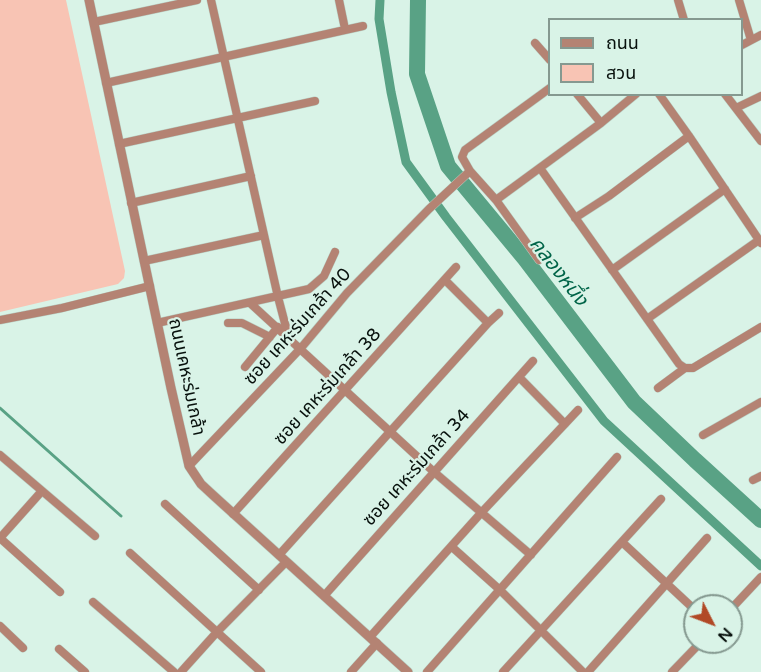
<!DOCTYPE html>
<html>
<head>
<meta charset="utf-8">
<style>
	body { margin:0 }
	#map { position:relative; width:761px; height:672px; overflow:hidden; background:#d9f3e7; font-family:"Varela Round","Noto Sans Thai",sans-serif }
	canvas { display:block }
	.legend { position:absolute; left:548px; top:18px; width:195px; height:78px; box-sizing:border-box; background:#d9f3e7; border:2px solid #859990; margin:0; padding:8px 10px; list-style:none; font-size:18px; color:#08110d }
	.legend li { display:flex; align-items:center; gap:12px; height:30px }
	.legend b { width:30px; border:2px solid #859990 }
	.north { position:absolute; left:683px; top:594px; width:60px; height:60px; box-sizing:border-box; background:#d9f3e7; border:2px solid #859990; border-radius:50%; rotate:132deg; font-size:16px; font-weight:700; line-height:24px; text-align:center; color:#08110d }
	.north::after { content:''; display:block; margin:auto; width:21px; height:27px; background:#b14926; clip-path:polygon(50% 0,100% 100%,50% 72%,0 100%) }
</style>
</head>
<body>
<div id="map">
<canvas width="761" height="672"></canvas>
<ul class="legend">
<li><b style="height:8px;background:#b48373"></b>ถนน</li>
<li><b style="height:16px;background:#f8c4b4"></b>สวน</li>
</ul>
<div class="north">N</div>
</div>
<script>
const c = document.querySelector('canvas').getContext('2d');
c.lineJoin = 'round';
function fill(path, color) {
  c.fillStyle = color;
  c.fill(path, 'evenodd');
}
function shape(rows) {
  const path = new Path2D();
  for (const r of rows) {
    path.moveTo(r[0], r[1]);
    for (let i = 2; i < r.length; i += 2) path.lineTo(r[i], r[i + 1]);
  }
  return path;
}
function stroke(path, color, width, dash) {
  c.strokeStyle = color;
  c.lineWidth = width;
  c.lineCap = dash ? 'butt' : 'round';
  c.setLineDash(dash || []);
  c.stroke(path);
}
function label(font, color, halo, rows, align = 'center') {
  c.font = font + ' "Varela Round","Noto Sans Thai",sans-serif';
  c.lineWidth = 4.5;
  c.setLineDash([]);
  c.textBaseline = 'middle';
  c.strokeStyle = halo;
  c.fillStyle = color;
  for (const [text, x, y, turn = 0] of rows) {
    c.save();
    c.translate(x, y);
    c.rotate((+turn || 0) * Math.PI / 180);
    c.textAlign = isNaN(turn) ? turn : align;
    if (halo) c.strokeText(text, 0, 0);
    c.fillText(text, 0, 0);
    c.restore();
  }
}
const green = shape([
	[0,0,66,0,125,271,124,278,118,284,0,312]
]);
const stream = shape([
	[0,408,121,516]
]);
const canal = shape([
	[380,0,379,19,391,92,406,162,446,217,604,421,761,566]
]);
const river = shape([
	[418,0,417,74,448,166,525,259,634,402,695,460,761,520]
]);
const minor = shape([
	[211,0,278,297,288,335],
	[339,0,345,29],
	[678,0,684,20],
	[739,0,751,40],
	[94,22,197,0],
	[535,43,550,60],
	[742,45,761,35],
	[106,83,363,26],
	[577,94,601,123],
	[659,94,689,136,761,243],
	[725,94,761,141],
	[736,108,761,96],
	[119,144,315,101],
	[540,168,679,364,685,368],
	[496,200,601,123,636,94],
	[131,203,251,176],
	[575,218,609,196,689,136],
	[539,260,496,200,470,171,462,157,465,150,550,88],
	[144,261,264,235],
	[612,270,725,189],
	[445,280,488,323,499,313],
	[250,303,434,472,531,555],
	[647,319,759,240],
	[0,320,62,308,150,286],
	[157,323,309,289,324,276,335,252],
	[228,323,242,323,270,337],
	[245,367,278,327],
	[519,377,565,424],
	[658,388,685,368,693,368,761,327],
	[703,435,761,402],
	[0,455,95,536],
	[189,466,301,348,347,293,429,209,470,171],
	[753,480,761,476],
	[165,504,259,590],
	[233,514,456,267],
	[0,538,60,592],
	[0,538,41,492],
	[622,542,695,610],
	[452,547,500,590,583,672],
	[130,553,261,672],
	[279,555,488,323],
	[324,596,533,361],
	[93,602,174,672],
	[731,609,761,577],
	[0,626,23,648],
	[370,637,481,513,578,410],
	[59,649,85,672],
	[181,672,217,632,286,562],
	[351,672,377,643],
	[427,672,617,457],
	[503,672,661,499],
	[588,672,707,538],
	[672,672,701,642]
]);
const tertiary = shape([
	[89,0,171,388,189,466,201,484,214,496,408,672]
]);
const streetNames = [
	["ซอย เคหะร่มเกล้า 40",298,327,-48],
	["ถนนเคหะร่มเกล้า",186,377,78],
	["ซอย เคหะร่มเกล้า 38",328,387,-48],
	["ซอย เคหะร่มเกล้า 34",417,468,-48]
];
const waterNames = [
	["คลองหนึ่ง",558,272,52]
];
fill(green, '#f8c4b4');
stroke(stream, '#59a285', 3);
stroke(canal, '#59a285', 9);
stroke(river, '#59a285', 16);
stroke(minor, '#b8cfc4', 9);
stroke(tertiary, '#b8cfc4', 10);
stroke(minor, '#b48373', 8);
stroke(tertiary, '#b48373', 9);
label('18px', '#08110d', '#d9f3e7', streetNames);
label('italic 20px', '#006448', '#d9f3e7', waterNames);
</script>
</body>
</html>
